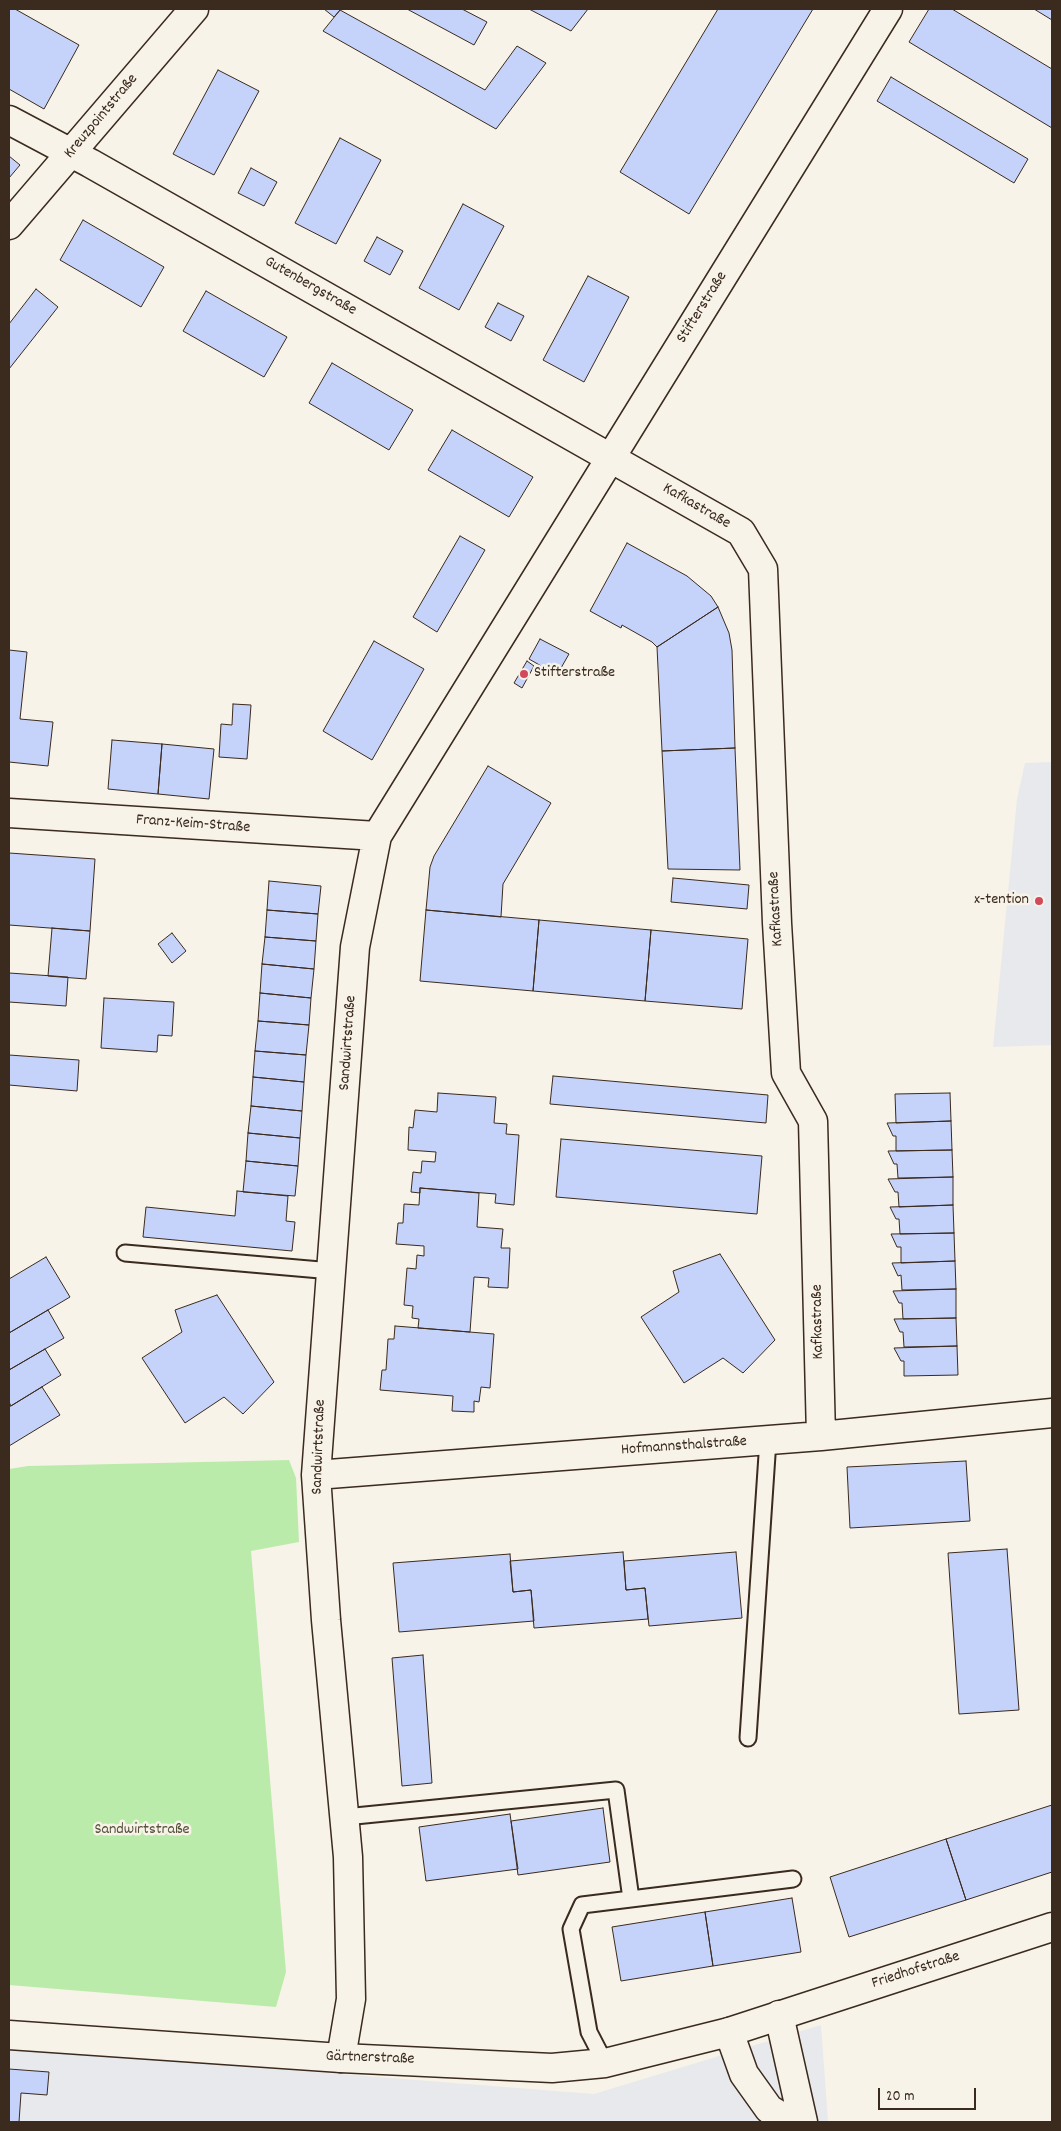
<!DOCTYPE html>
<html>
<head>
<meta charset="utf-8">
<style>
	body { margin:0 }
	#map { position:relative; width:1061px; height:2131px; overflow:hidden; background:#f7f3e8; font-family:Dekko,sans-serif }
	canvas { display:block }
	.frame { position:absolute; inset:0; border:10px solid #3b2a1e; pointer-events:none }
	.scale { position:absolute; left:878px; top:2088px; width:98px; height:22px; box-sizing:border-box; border:2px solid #3b2a1e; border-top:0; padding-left:6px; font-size:15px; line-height:18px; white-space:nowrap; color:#3b2a1e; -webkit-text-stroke:4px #f7f3e8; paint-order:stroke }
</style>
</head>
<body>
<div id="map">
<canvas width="1061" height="2131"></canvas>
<div class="frame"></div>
<div class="scale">20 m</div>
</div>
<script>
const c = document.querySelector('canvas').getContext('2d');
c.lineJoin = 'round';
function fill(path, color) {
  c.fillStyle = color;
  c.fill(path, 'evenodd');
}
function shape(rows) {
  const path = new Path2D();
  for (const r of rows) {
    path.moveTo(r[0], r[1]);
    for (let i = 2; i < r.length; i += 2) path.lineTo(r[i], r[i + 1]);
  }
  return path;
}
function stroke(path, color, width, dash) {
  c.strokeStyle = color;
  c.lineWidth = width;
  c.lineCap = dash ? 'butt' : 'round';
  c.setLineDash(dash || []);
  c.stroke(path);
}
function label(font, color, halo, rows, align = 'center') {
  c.font = font + ' Dekko,sans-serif';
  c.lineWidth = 5;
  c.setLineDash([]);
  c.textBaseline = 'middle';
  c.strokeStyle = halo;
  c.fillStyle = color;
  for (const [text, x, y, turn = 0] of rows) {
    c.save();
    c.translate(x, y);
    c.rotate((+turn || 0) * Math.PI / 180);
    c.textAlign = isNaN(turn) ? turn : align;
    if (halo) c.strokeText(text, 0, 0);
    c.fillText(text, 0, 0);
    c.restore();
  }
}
const built = shape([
	[1052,762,1052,1045,993,1047,1017,799,1025,763],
	[821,2025,828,2122,9,2122,9,2048,594,2094]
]);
const green = shape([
	[289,1460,296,1478,299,1542,251,1551,286,1972,276,2007,9,1985,9,1469,28,1466]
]);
const building = shape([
	[9,9,15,9,79,45,44,109,9,89,9,9],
	[324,9,341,9,334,17,324,9],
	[407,9,462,9,487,22,474,45,407,9],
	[529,9,588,9,571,31,529,9],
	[718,9,813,9,689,214,620,172,718,9],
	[929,9,952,9,1052,69,1052,128,909,42,929,9],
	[1034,9,1052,9,1052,20,1034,9],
	[340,10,485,90,517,46,546,63,496,129,323,31,340,10],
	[218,70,259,91,214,175,173,154,218,70],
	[891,77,1028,159,1014,183,877,101,891,77],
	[340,138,381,160,336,244,295,223,340,138],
	[9,156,20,165,9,178,9,156],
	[251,168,277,182,264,206,238,193,251,168],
	[463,204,504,226,459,310,419,288,463,204],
	[83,220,164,267,141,307,60,260,83,220],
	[377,237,403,251,390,275,364,261,377,237],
	[588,276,629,297,584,382,543,360,588,276],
	[36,289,58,307,9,369,9,324,36,289],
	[206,291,287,337,264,377,183,331,206,291],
	[498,303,524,316,511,341,485,327,498,303],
	[332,363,413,410,389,450,309,403,332,363],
	[452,430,533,477,509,517,428,470,452,430],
	[460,536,485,550,437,632,413,617,460,536],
	[627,543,687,576,711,596,718,607,657,647,652,642,622,625,621,628,590,611,627,543],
	[718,607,729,633,732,650,735,748,662,751,657,647,718,607],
	[540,639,569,654,557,675,529,659,540,639],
	[374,641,424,669,372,760,323,731,374,641],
	[9,650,27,652,20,719,53,722,48,766,9,762,9,650],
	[527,661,534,666,522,688,514,683,527,661],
	[233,704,251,705,247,759,219,757,221,724,232,725,233,704],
	[112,740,162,744,158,794,108,789,112,740],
	[162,744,214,749,209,799,158,794,162,744],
	[735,748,740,870,668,869,662,751,735,748],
	[488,766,551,803,503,884,501,917,426,910,430,867,434,856,488,766],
	[9,853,95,859,90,931,9,925,9,853],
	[673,878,749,885,747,909,671,902,673,878],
	[269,881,321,886,318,914,267,910,269,881],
	[267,910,318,914,316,941,265,937,267,910],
	[426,910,539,920,533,991,420,981,426,910],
	[539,920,651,930,645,1001,533,991,539,920],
	[52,928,90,931,86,979,48,976,52,928],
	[651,930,748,939,742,1009,645,1001,651,930],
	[172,933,186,951,172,963,158,944,172,933],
	[265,937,316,941,314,969,262,964,265,937],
	[262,964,314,969,311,998,260,993,262,964],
	[9,973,68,977,66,1006,9,1002,9,973],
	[260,993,311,998,309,1025,258,1021,260,993],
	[104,998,174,1002,172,1036,158,1035,157,1052,101,1048,104,998],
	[258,1021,309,1025,306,1055,255,1051,258,1021],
	[255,1051,306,1055,304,1082,253,1077,255,1051],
	[9,1055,79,1060,77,1091,9,1085,9,1055],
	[553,1076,768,1095,766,1123,550,1104,553,1076],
	[253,1077,304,1082,302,1111,251,1106,253,1077],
	[438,1093,496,1097,494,1123,507,1124,506,1134,519,1135,514,1205,495,1203,496,1194,420,1188,420,1193,411,1192,413,1172,421,1173,422,1161,435,1162,436,1152,408,1150,409,1127,413,1128,415,1110,437,1112,438,1093],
	[950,1093,951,1121,896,1123,895,1094,950,1093],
	[251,1106,302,1111,300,1138,248,1133,251,1106],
	[951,1121,952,1150,896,1151,896,1136,893,1136,887,1123,951,1121],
	[248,1133,300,1138,298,1166,246,1161,248,1133],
	[561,1139,762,1156,757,1214,556,1197,561,1139],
	[952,1150,953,1177,898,1178,897,1164,894,1164,888,1151,952,1150],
	[246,1161,298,1166,295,1196,243,1192,246,1161],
	[953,1177,953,1205,899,1207,898,1192,895,1192,888,1179,953,1177],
	[420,1188,479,1193,477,1227,503,1229,501,1248,510,1248,508,1288,488,1287,489,1278,474,1277,470,1332,418,1328,419,1319,412,1318,413,1306,404,1305,407,1268,416,1269,417,1255,424,1256,424,1246,396,1244,398,1223,403,1223,404,1204,419,1205,420,1188],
	[237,1191,288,1196,286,1221,295,1222,292,1251,143,1237,146,1207,235,1216,237,1191],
	[953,1205,954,1233,900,1234,899,1219,896,1219,890,1207,953,1205],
	[954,1233,955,1261,901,1263,901,1247,897,1247,891,1234,954,1233],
	[720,1254,775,1340,743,1373,723,1358,684,1383,641,1317,679,1292,673,1271,720,1254],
	[46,1257,70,1297,9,1333,9,1279,46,1257],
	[955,1261,956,1289,902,1290,901,1275,898,1276,892,1263,955,1261],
	[956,1289,956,1318,903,1319,902,1303,899,1303,893,1291,956,1289],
	[217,1295,274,1382,243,1414,224,1397,185,1423,142,1358,182,1332,175,1310,217,1295],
	[48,1310,64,1338,9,1370,9,1333,48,1310],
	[956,1318,957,1346,904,1347,903,1332,900,1332,894,1319,956,1318],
	[395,1326,494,1334,490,1388,481,1387,479,1402,474,1401,474,1412,452,1411,453,1396,380,1390,382,1370,386,1370,388,1339,394,1339,395,1326],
	[957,1346,958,1375,904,1376,904,1361,901,1361,894,1348,957,1346],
	[45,1349,61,1375,11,1406,9,1402,9,1370,45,1349],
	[42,1387,60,1415,9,1446,9,1407,42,1387],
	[966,1461,970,1521,850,1528,847,1467,966,1461],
	[1007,1549,1019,1710,959,1714,948,1553,1007,1549],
	[623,1552,626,1590,645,1588,648,1619,534,1628,531,1590,513,1592,510,1561,623,1552],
	[736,1552,742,1618,649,1626,645,1588,626,1590,624,1561,736,1552],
	[510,1554,513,1592,531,1590,534,1621,399,1632,393,1563,510,1554],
	[423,1655,432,1783,402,1786,392,1658,423,1655],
	[1052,1805,1052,1872,966,1900,946,1839,1052,1805],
	[603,1808,610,1862,518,1875,511,1821,603,1808],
	[510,1814,518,1869,426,1881,419,1827,510,1814],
	[946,1839,966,1900,849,1937,830,1877,946,1839],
	[792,1898,801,1952,713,1966,705,1912,792,1898],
	[705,1912,713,1966,621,1981,612,1927,705,1912],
	[9,2069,49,2072,47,2095,21,2093,19,2122,9,2122,9,2069]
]);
const service = shape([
	[125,1253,332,1271],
	[748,1738,768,1440],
	[345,1817,616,1790,631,1899],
	[605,2063,589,2032,571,1929,582,1905,793,1879]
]);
const minor = shape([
	[9,120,90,163,741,532,763,569,777,923,786,1073,813,1121,821,1436],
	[9,225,194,9],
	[9,813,377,836],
	[316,1475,821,1436,1052,1413],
	[779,2015,803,2122],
	[729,2032,744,2074,769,2109,790,2122],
	[341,2058,351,1999,348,1857,326,1620,316,1475,355,947,377,836,888,9]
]);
const tertiary = shape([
	[9,2035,341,2058,552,2068,605,2063,729,2032,1052,1927]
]);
const markers = [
	[524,674,5,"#d1495b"],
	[1039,901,5,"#d1495b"]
];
const streetNames = [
	["Kreuzpointstraße",102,117,-50],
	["Gutenbergstraße",310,287,30],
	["Stifterstraße",703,308,-58],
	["Kafkastraße",696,507,30],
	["Franz-Keim-Straße",193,825,4],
	["Kafkastraße",777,909,-93],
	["Sandwirtstraße",349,1043,-86],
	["Kafkastraße",819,1322,-91],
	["Sandwirtstraße",320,1447,-88],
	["Hofmannsthalstraße",684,1447,-4],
	["Friedhofstraße",916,1971,-18],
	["Gärtnerstraße",370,2059,2]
];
const poiNames = [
	["Stifterstraße",534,674],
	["x-tention",1029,901,"right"]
];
const parkNames = [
	["Sandwirtstraße",142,1831]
];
fill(built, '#e8e9ed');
fill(green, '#bbebaa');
fill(building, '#c5d2f9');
stroke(building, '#3b2a1e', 1);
stroke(service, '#3b2a1e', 19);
stroke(minor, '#3b2a1e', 31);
stroke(tertiary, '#3b2a1e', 31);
stroke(service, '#f7f3e8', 15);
stroke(minor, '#f7f3e8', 28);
stroke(tertiary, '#f7f3e8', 28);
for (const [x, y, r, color] of markers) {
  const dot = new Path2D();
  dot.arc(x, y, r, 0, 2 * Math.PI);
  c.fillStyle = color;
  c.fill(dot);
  stroke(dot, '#f7f3e8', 2);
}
label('16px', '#3b2a1e', '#f7f3e8', streetNames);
label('16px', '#3b2a1e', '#f7f3e8', poiNames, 'left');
label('16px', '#55513a', '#f7f3e8', parkNames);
</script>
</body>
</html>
